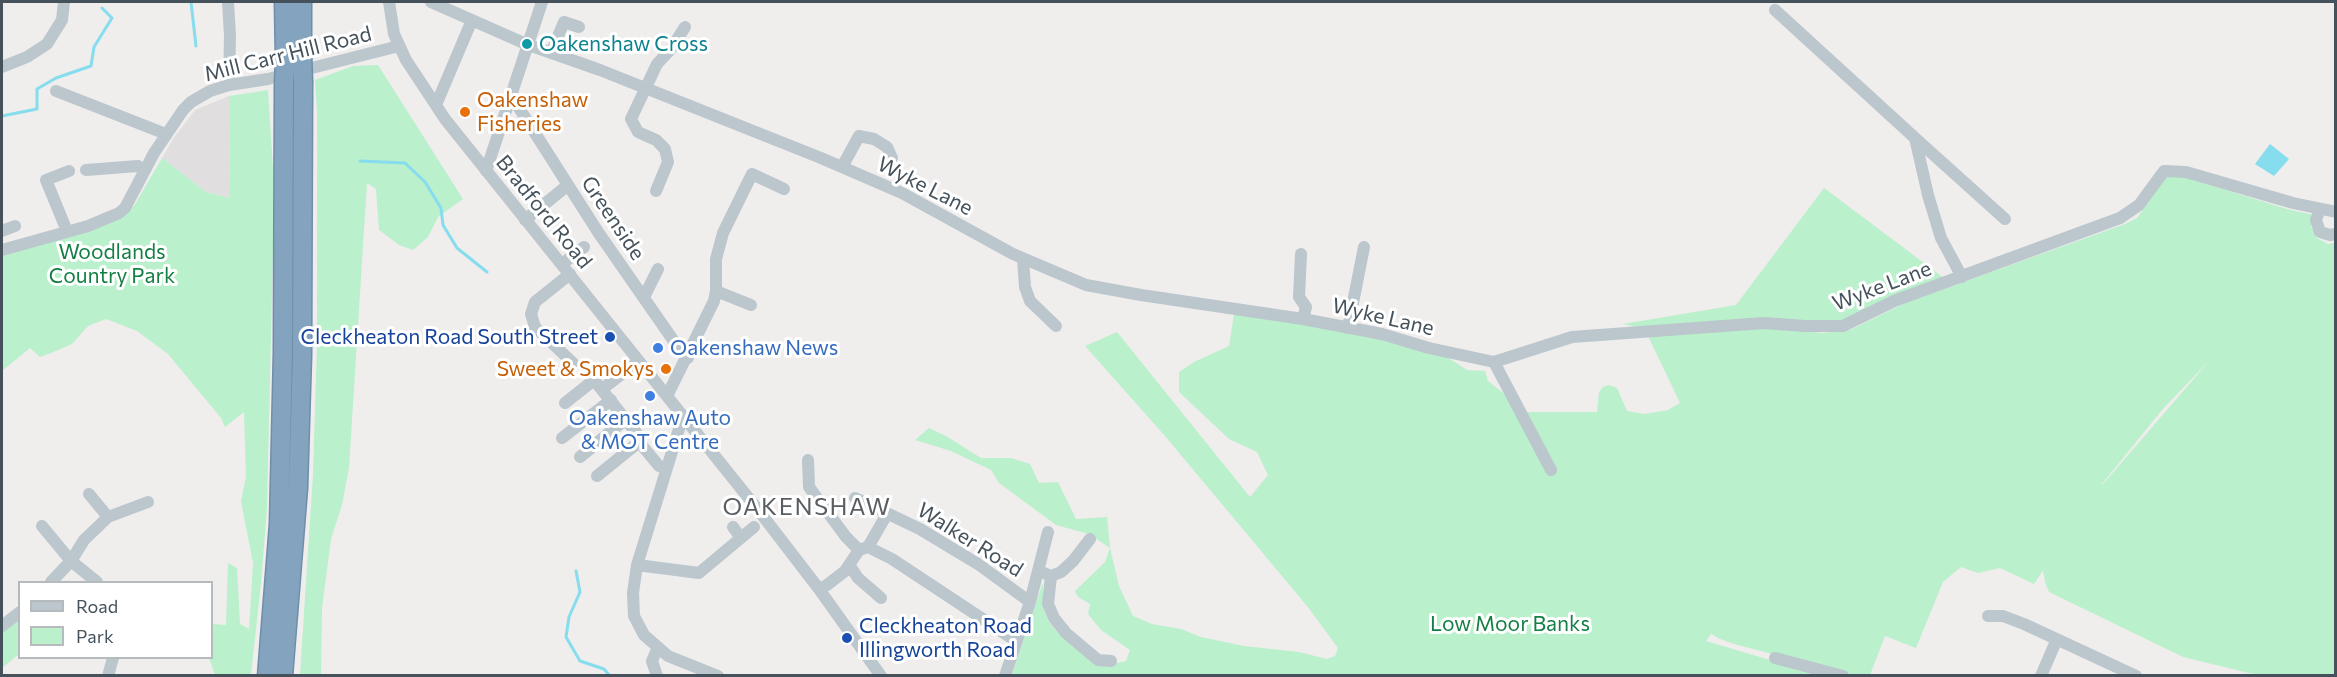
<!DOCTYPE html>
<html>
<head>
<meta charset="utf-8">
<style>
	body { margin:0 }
	#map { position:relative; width:2337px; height:677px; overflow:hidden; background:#f0eded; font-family:Commissioner,sans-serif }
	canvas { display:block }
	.frame { position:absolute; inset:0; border:3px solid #45525b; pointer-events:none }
	.legend { position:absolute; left:18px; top:581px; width:195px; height:78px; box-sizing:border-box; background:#fff; border:2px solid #b5babd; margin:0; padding:8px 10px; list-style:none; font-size:18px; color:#45525b }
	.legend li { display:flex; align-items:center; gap:12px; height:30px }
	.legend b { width:30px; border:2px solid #b5babd }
</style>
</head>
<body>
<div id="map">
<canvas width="2337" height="677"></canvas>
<div class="frame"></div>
<ul class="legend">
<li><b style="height:8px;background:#bbc6cd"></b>Road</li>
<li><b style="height:16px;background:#baf0cc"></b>Park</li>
</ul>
</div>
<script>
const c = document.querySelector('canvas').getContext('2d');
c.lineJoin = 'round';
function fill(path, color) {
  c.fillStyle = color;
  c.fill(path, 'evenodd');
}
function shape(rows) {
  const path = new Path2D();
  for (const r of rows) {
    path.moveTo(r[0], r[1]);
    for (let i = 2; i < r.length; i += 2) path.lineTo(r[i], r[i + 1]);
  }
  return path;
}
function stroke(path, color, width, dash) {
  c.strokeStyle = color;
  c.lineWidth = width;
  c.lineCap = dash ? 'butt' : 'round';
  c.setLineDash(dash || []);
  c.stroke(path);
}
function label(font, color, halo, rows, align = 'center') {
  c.font = font + ' Commissioner,sans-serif';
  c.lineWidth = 6;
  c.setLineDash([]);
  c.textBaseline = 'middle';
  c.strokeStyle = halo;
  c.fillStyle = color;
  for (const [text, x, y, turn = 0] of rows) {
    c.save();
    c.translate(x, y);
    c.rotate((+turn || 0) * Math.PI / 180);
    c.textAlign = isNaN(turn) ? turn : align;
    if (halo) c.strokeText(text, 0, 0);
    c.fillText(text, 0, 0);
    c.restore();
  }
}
const education = shape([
	[229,96,230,198,206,192,162,158,173,139,195,110]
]);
const green = shape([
	[378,65,463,199,438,217,428,237,413,250,399,245,379,230,376,189,367,183,349,468,342,505,331,539,322,608,321,675,300,675,313,474,317,345,317,112,315,80,353,66],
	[268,90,273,169,273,249,267,509,261,583,251,675,215,675,209,658,212,658,212,624,226,625,228,563,237,568,240,624,249,629,253,563,241,501,246,477,244,412,225,427,221,418,168,354,137,331,106,319,88,326,72,344,51,353,40,357,30,348,2,371,2,250,119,213,134,206,162,158,206,192,230,198,229,96],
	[2171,176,2181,176,2287,209,2314,215,2311,226,2317,238,2328,244,2335,243,2335,675,2257,675,2183,657,2049,592,2045,582,2043,571,2056,551,2034,584,2000,568,1978,573,1961,567,1943,582,1916,648,1885,636,1870,675,1853,675,1734,644,1720,639,1711,634,1706,641,1821,675,1012,675,1043,582,1043,608,1049,622,1057,632,1080,652,1097,663,1109,665,1126,661,1130,650,1101,630,1088,614,1090,604,1078,597,1075,591,1105,562,1110,548,1089,534,1056,525,999,483,991,470,951,451,915,440,929,428,946,436,981,458,1011,458,1030,464,1039,483,1058,482,1076,519,1107,517,1110,548,1119,586,1133,616,1152,624,1181,629,1201,637,1244,646,1299,652,1327,659,1335,656,1338,648,1307,606,1165,436,1085,346,1117,332,1250,497,1268,475,1257,452,1229,439,1179,392,1179,372,1194,362,1229,346,1234,314,1274,318,1392,341,1447,357,1467,370,1485,371,1488,381,1527,412,1597,412,1599,392,1603,387,1609,385,1617,388,1627,411,1645,414,1668,410,1680,403,1648,336,1591,342,1651,330,1623,324,1736,305,1824,188,1948,281,1843,326,1804,331,1822,333,1850,330,1905,303,2125,224,2137,218,2165,178],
	[2210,360,2103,484,2102,484,2162,410],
	[19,617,19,654,2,668,2,632]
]);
const water = shape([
	[2270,144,2289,159,2274,176,2255,164]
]);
const stream = shape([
	[191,2,196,46],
	[2,116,37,109,37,89,56,78,91,66,94,47,112,18,102,8],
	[360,161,405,163,425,182,441,208,443,225,457,248,487,272],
	[576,571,580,592,569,617,566,637,580,661,604,669,610,676]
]);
const minor = shape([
	[228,2,230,36,229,85],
	[389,2,394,34,406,60,445,119,759,511,819,589,881,676],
	[431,2,526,44,600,70,821,158,902,193,1013,254,1086,285,1141,295,1303,319,1382,334,1429,348,1494,362,1572,337,1764,323,1805,326,1843,326,1894,301,2120,218,2139,205,2164,171,2186,172,2293,203,2336,212],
	[1775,10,1915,138,1928,195,1941,238,1962,277],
	[551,53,564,22,579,27],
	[2,67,27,57,47,44,62,20,64,2],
	[56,91,166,134],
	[512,97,598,232,680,350,688,358],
	[436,105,472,20],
	[1915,138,2005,219],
	[842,167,859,136,874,139,887,147,892,158],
	[86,170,138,166,144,171],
	[486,171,542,2],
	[656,191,668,162,665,149,656,140,638,132,631,119,657,64,671,49,685,27],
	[2320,209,2316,220,2320,232,2330,235,2336,234],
	[525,220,568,185],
	[2,231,15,226],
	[67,231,46,180,69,171],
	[2,250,88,226,119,213,125,208,154,153,183,110,191,102,210,91,229,85,268,79,399,46],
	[1301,254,1299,297,1306,307,1303,319],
	[1023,259,1025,287,1030,301,1056,326],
	[562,264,584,247],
	[570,274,535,302,531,314,535,327,573,363],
	[716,291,751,305],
	[644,297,658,269],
	[1348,328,1364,247],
	[1494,362,1551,470],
	[602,389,639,361],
	[667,396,714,301,716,291,716,259,723,233,749,180,752,174,784,189],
	[565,403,594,380,638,435,639,442,659,466,666,468],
	[683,416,637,565,633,593,634,616,644,635,668,656,718,676],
	[562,438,611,400],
	[580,457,626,419],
	[808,460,809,487,846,537,859,550],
	[597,476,639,442],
	[89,494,108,517],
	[855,498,920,529,953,549,978,564,1030,602],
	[42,526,71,561,97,582],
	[733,527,741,538],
	[868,547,892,559,1016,641],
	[637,565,699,573,754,527],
	[850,566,858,578,881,598],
	[1044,573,1051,576,1061,572,1073,561,1090,539],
	[1051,576,1048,604,1054,618,1066,633,1098,660,1111,661],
	[51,582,71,561,84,540,108,517,148,502],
	[819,589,827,585,845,571,859,550,868,547,887,514],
	[1988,616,2003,616,2024,624,2136,676],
	[2,626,20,612],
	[1775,658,1843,676],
	[108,676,113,658],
	[657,676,652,661,658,647],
	[1005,676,1030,602,1048,532],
	[2041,676,2057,639]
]);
const highway = shape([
	[284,2,285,59],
	[302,2,302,54],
	[267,676,279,524,283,352,284,84],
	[283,676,298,488,302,355,303,82]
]);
const highwayBridge = shape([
	[302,54,303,82],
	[284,84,285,59]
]);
const markers = [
	[527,44,6,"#0f9aa8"],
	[465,112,6,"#e8710a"],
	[610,337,6,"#1a4fb4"],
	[658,348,6,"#3f7fe0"],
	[666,369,6,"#e8710a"],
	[650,396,6,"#3f7fe0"],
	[847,638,6,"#1a4fb4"]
];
const cultureNames = [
	["Oakenshaw Cross",539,44]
];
const streetNames = [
	["Mill Carr Hill Road",288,54,-14],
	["Wyke Lane",925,186,27],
	["Bradford Road",544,212,51],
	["Greenside",613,218,56],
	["Wyke Lane",1882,286,-21],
	["Wyke Lane",1383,317,13],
	["Walker Road",970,540,32]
];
const foodNames = [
	["Oakenshaw",477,100],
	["Fisheries",477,124],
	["Sweet & Smokys",654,369,"right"]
];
const parkNames = [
	["Woodlands",112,252],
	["Country Park",112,276],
	["Low Moor Banks",1510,624]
];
const transitNames = [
	["Cleckheaton Road South Street",598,337],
	["Cleckheaton Road",859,626,"left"],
	["Illingworth Road",859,650,"left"]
];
const shopNames = [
	["Oakenshaw News",670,348],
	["Oakenshaw Auto",650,418,"center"],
	["& MOT Centre",650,442,"center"]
];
const quarterNames = [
	["OAKENSHAW",807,507]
];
fill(education, '#e1dedf');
fill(green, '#baf0cc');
fill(water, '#85ddee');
stroke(stream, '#85ddee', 3);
stroke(highway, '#6f8eaa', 21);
stroke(minor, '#bbc6cd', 12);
stroke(highway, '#83a3be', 18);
stroke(highwayBridge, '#6f8eaa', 21, []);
stroke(highwayBridge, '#83a3be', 18);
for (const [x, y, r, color] of markers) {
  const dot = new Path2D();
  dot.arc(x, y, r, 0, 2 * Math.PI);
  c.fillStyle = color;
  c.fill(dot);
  stroke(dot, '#fff', 2);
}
label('21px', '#0d838f', '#fff', cultureNames, 'left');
label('21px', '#45525b', '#fff', streetNames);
label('21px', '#c56008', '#fff', foodNames, 'left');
label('21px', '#147f44', '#fff', parkNames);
label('21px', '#164399', '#fff', transitNames, 'right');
label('21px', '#366cbe', '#fff', shopNames, 'left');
c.letterSpacing = '1.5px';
label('24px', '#5a5e63', '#fff', quarterNames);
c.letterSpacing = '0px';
</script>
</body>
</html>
